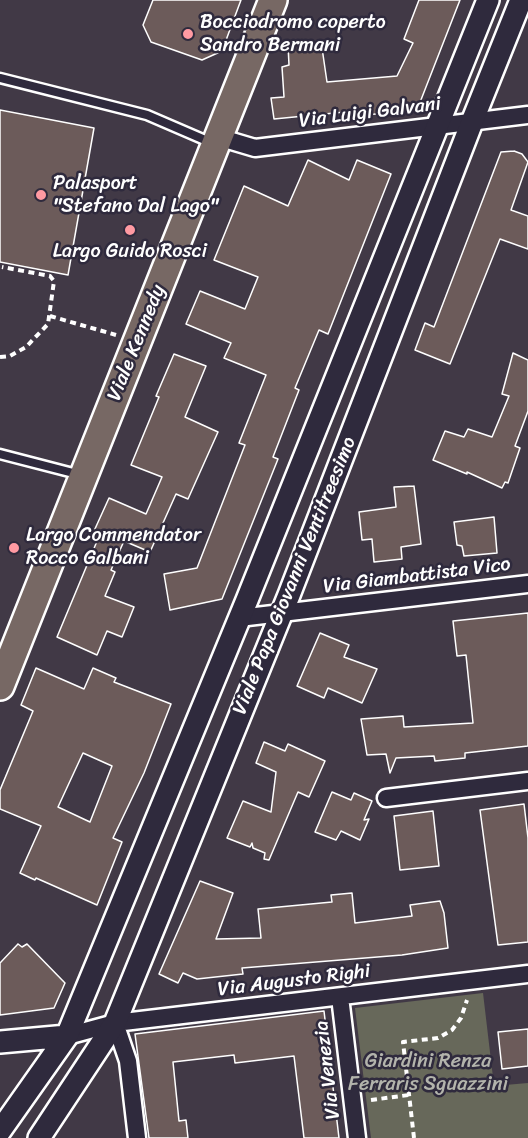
<!DOCTYPE html>
<html>
<head>
<meta charset="utf-8">
<style>
	body { margin:0 }
	canvas { display:block; background:#413946 }
</style>
</head>
<body>
<canvas width="528" height="1138"></canvas>
<script>
const c = document.querySelector('canvas').getContext('2d');
c.lineJoin = 'round';
function fill(path, color) {
  c.fillStyle = color;
  c.fill(path, 'evenodd');
}
function shape(rows) {
  const path = new Path2D();
  for (const r of rows) {
    path.moveTo(r[0], r[1]);
    for (let i = 2; i < r.length; i += 2) path.lineTo(r[i], r[i + 1]);
  }
  return path;
}
function stroke(path, color, width, dash) {
  c.strokeStyle = color;
  c.lineWidth = width;
  c.lineCap = dash ? 'butt' : 'round';
  c.setLineDash(dash || []);
  c.stroke(path);
}
function label(font, color, halo, rows, align = 'center') {
  c.font = font + ' Sriracha,sans-serif';
  c.lineWidth = 5;
  c.setLineDash([]);
  c.textBaseline = 'middle';
  c.strokeStyle = halo;
  c.fillStyle = color;
  for (const [text, x, y, turn = 0] of rows) {
    c.save();
    c.translate(x, y);
    c.rotate((+turn || 0) * Math.PI / 180);
    c.textAlign = isNaN(turn) ? turn : align;
    if (halo) c.strokeText(text, 0, 0);
    c.fillText(text, 0, 0);
    c.restore();
  }
}
const green = shape([
	[483,993,494,1086,528,1083,528,1138,371,1138,355,1008]
]);
const building = shape([
	[153,0,241,0,222,51,202,60,151,42,143,25,153,0],
	[419,0,460,0,417,110,355,116,355,111,274,119,271,98,284,97,282,67,289,65,288,45,321,41,327,82,397,76,413,43,404,39,419,0],
	[0,110,94,128,68,275,0,262,0,110],
	[514,151,522,154,528,162,511,210,528,216,528,249,500,239,450,364,415,350,425,323,434,327,501,152,514,151],
	[308,160,349,180,357,160,391,174,328,334,319,330,295,388,299,390,273,457,278,459,222,599,170,610,164,574,197,568,245,445,239,443,266,375,224,358,231,343,186,324,200,291,245,309,258,277,214,260,244,186,288,206,308,160],
	[513,353,528,360,528,411,515,446,520,448,508,483,505,482,502,488,467,472,467,474,433,460,445,431,464,437,468,429,492,437,509,396,502,394,513,353],
	[174,354,206,366,185,417,218,432,188,499,176,494,150,552,124,541,111,570,115,572,105,596,134,607,122,637,107,631,97,655,57,637,100,534,94,531,109,498,146,514,162,477,131,465,159,397,156,396,174,354],
	[414,486,421,544,401,547,402,559,374,562,372,539,362,540,359,512,396,507,394,487,414,486],
	[494,517,497,553,464,556,462,546,457,545,454,522,494,517],
	[528,613,528,746,465,753,465,758,435,761,434,756,396,758,390,773,386,754,367,755,361,719,403,716,404,727,473,723,466,655,457,656,453,621,528,613],
	[320,633,349,645,344,657,377,669,362,703,328,688,324,698,297,686,320,633],
	[36,668,84,689,93,668,116,678,114,682,171,704,144,773,113,838,122,842,97,905,36,878,35,880,20,873,41,826,0,809,0,790,33,711,21,705,36,668],
	[83,753,112,766,90,822,58,807,83,753],
	[264,742,285,751,288,744,325,761,309,797,298,792,269,860,264,859,265,853,253,848,252,843,250,847,227,838,243,801,271,812,276,772,256,763,264,742],
	[332,792,351,800,354,793,372,801,364,820,369,819,360,840,341,831,336,840,315,832,332,792],
	[524,804,528,838,528,942,498,945,480,810,524,804],
	[433,811,439,866,400,870,394,816,433,811],
	[200,881,233,893,216,939,261,938,258,909,332,902,331,895,352,893,355,923,412,916,410,905,440,901,444,913,448,948,402,955,242,968,243,974,197,979,183,973,178,983,159,974,200,881],
	[18,944,22,947,27,944,65,983,54,1008,0,1015,0,963,18,944],
	[324,1011,339,1138,304,1138,294,1056,235,1063,234,1055,173,1062,179,1121,186,1120,188,1138,149,1138,135,1034,324,1011],
	[528,1029,528,1066,502,1069,498,1032,528,1029]
]);
const path = shape([
	[50,316,116,335],
	[0,357,10,356,26,347,48,324,54,281,50,276,2,267],
	[371,1100,409,1095],
	[414,1138,403,1042,438,1038,452,1030,461,1018,467,1000]
]);
const service = shape([
	[0,78,147,115,212,143],
	[0,454,81,475]
]);
const minor = shape([
	[218,137,255,148,528,115],
	[239,618,528,584],
	[386,798,528,781],
	[340,997,357,1138],
	[115,1023,128,1061,137,1138],
	[67,1036,115,1023,528,974]
]);
const tertiary = shape([
	[0,1042,67,1036],
	[0,1131,67,1036,247,600,488,0],
	[39,1138,115,1023,289,595,472,122,521,0]
]);
const primary = shape([
	[0,686,273,0]
]);
const markers = [
	[188,34,6,"#ff9aa2"],
	[41,195,6,"#ff9aa2"],
	[130,230,6,"#ff9aa2"],
	[14,548,6,"#ff9aa2"]
];
const poiNames = [
	["Bocciodromo coperto",200,23],
	["Sandro Bermani",200,46],
	["Palasport",53,184],
	["\"Stefano Dal Lago\"",53,207],
	["Largo Guido Rosci",130,252,"center"],
	["Largo Commendator",26,536],
	["Rocco Galbani",26,559]
];
const streetNames = [
	["Via Luigi Galvani",370,113,-7],
	["Viale Kennedy",137,343,-68],
	["Viale Papa Giovanni Ventitreesimo",295,576,-68],
	["Via Giambattista Vico",417,576,-7],
	["Via Augusto Righi",294,981,-7],
	["Via Venezia",328,1070,-97]
];
const parkNames = [
	["Giardini Renza",428,1062],
	["Ferraris Sguazzini",428,1085]
];
fill(green, '#67685a');
fill(building, '#6c5b5a');
stroke(building, '#fff', 1.5);
stroke(service, '#fff', 13);
stroke(minor, '#fff', 21);
stroke(tertiary, '#fff', 26);
stroke(primary, '#fff', 32);
stroke(path, '#fff', 4, [6, 4.5]);
stroke(service, '#2f2a3d', 8);
stroke(minor, '#2f2a3d', 16);
stroke(tertiary, '#2f2a3d', 21);
stroke(primary, '#776864', 27);
for (const [x, y, r, color] of markers) {
  const dot = new Path2D();
  dot.arc(x, y, r, 0, 2 * Math.PI);
  c.fillStyle = color;
  c.fill(dot);
  stroke(dot, '#2f2a3d', 2);
}
label('20px', '#fff', '#2f2a3d', poiNames, 'left');
label('20px', '#fff', '#2f2a3d', streetNames);
label('20px', '#b3b4ac', '#2f2a3d', parkNames);
</script>
</body>
</html>
